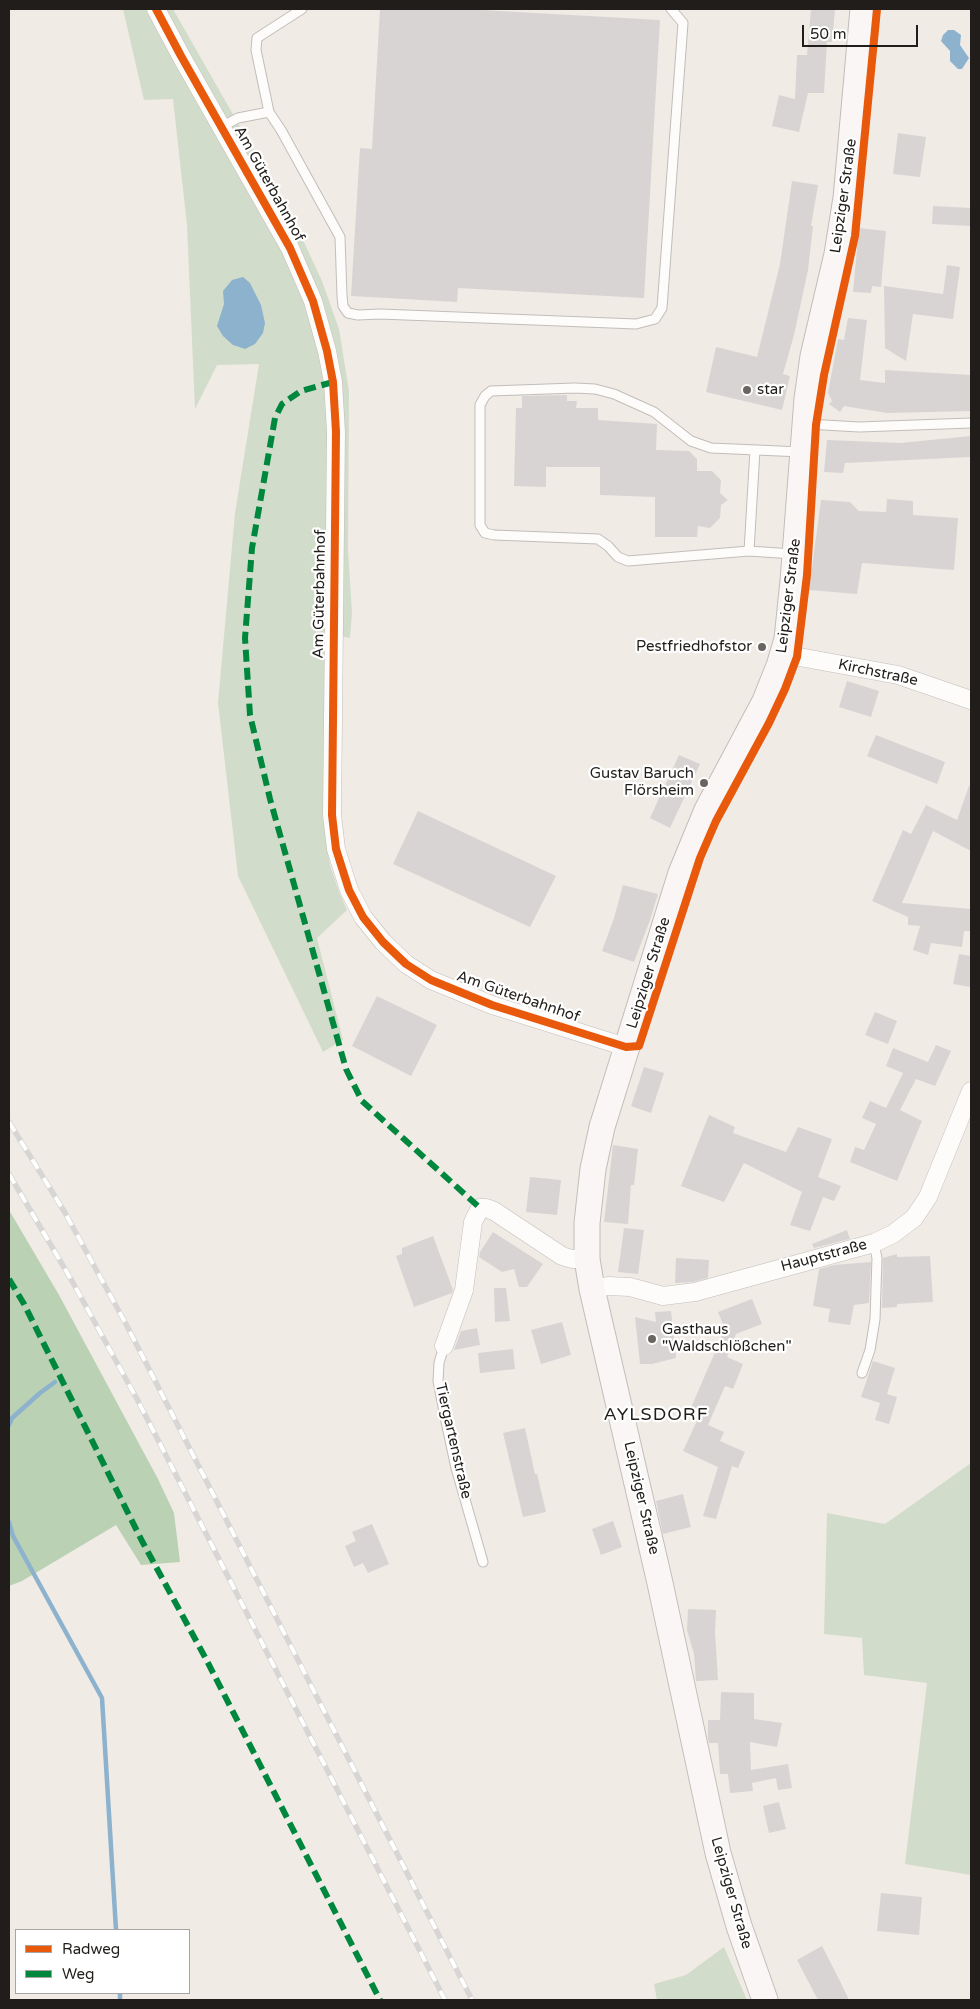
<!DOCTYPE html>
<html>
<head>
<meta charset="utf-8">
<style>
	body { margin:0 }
	#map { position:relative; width:980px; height:2009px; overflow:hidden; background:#f1ebe6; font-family:"Varela Round",sans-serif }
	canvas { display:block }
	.frame { position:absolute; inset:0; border:10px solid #211d1a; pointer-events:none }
	.legend { position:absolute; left:15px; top:1929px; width:175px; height:65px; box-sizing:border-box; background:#fff; border:1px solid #a6a5a3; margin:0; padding:6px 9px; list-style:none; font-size:15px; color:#211d1a }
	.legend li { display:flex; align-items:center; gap:10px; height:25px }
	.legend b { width:25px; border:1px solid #a6a5a3 }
	.scale { position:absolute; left:802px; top:25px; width:116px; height:22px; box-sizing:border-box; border:2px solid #211d1a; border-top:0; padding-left:6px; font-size:15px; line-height:18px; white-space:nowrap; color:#211d1a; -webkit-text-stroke:4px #fff; paint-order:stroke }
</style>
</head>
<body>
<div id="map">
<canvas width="980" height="2009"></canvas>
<div class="frame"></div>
<ul class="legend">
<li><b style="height:6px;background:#e8590c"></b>Radweg</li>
<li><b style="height:6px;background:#00873e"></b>Weg</li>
</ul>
<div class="scale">50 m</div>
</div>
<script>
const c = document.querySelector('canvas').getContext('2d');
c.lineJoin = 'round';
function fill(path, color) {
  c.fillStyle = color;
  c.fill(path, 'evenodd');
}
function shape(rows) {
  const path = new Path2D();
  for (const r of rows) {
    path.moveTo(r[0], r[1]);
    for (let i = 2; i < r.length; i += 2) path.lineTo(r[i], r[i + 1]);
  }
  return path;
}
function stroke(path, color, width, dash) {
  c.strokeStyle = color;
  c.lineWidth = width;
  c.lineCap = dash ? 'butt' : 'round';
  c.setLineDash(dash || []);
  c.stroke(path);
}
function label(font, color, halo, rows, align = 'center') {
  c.font = font + ' "Varela Round",sans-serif';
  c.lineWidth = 4.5;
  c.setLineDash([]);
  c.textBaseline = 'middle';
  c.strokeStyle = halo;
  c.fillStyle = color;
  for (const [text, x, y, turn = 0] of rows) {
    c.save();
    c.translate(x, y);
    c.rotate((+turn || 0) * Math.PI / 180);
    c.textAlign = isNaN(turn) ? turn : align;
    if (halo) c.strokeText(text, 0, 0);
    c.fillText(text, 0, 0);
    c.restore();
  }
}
const green = shape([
	[123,9,173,9,296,225,322,281,339,329,349,391,348,549,352,613,350,638,325,633,324,792,325,834,330,865,339,892,347,910,317,938,343,1040,323,1052,238,876,218,703,235,513,259,364,217,365,195,409,187,225,173,99,144,100],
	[971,1463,971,1875,905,1864,927,1683,864,1675,862,1638,824,1634,827,1513,885,1524],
	[724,1947,747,2000,657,2000,654,1984,686,1975]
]);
const forest = shape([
	[9,1210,59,1295,158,1479,174,1513,180,1562,141,1565,116,1525,22,1581,9,1586]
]);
const water = shape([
	[948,30,954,30,961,35,960,45,969,58,962,69,958,69,950,61,950,51,941,41,943,35],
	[243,277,250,283,261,305,265,323,263,333,255,344,245,349,233,345,223,336,217,326,224,304,223,291,232,280]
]);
const stream = shape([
	[9,1425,12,1418,40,1393,55,1382],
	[9,1522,13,1536,102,1698,116,1930],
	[120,1993,120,2000]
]);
const building = shape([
	[380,9,464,9,660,20,644,298,458,288,457,302,351,296,360,148,372,149],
	[811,9,835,9,832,42,827,42,824,93,808,93,799,132,772,126,779,95,795,99,797,55,807,55],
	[898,133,926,137,920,177,893,174],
	[792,181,818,185,811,226,813,226,808,270,794,335,783,374,790,376,782,410,706,392,716,347,757,357,780,264],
	[933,206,971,208,971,226,932,224],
	[859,228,886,231,881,287,872,286,871,293,853,292],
	[947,265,960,267,953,319,913,314,906,361,885,348,884,286,943,294],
	[848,318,867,320,860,380,885,383,885,370,971,375,971,411,887,413,844,406,840,412,829,404,832,401,828,393,838,339,844,340],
	[567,395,567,401,577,401,576,408,598,408,598,420,657,424,656,450,689,451,697,459,697,471,712,471,721,480,720,493,728,500,721,505,720,518,710,528,698,526,697,537,655,537,655,497,600,495,600,467,546,467,546,487,514,486,516,408,522,408,522,396],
	[971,436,971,457,845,463,843,473,824,472,827,440,900,443],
	[887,499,913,501,913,515,958,518,954,570,862,563,857,594,809,590,821,500,850,502,859,511,886,512],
	[847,681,879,691,871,717,839,707],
	[876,735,945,762,937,784,867,756],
	[679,755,700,764,670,828,650,818],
	[969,786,971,786,971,851,933,831,902,903,971,909,971,931,964,931,962,947,931,943,928,955,913,950,920,926,908,925,908,917,872,901,903,830,911,834,926,805,957,820],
	[418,811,556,876,530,927,393,864],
	[623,885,658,894,650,920,634,962,602,951,614,918],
	[959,954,971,956,971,987,953,984],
	[377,996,437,1025,411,1076,352,1046],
	[875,1012,897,1021,888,1044,865,1035],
	[936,1045,951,1051,935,1086,916,1079,900,1110,922,1121,897,1181,850,1162,855,1147,864,1150,876,1124,862,1118,870,1101,886,1108,903,1073,886,1066,893,1048,928,1062],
	[644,1067,664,1073,651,1113,631,1106],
	[709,1115,735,1127,733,1133,786,1152,798,1127,832,1139,818,1177,841,1186,834,1201,823,1197,810,1231,790,1225,802,1192,744,1163,724,1202,681,1186],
	[613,1145,638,1149,634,1185,631,1185,628,1224,604,1222],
	[530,1177,561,1180,557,1215,526,1212],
	[624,1228,644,1230,638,1274,618,1272],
	[847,1230,850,1239,814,1248,812,1244],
	[493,1232,543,1264,527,1287,519,1287,514,1269,502,1272,479,1257,480,1252],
	[433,1236,453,1290,452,1293,414,1307,396,1256,402,1254,402,1248],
	[897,1254,897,1257,930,1256,933,1302,897,1304,897,1307,882,1308,883,1258],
	[676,1258,709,1260,708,1278,693,1282,675,1283],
	[871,1262,869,1303,854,1305,850,1325,828,1322,830,1309,813,1306,819,1269,834,1265],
	[494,1288,506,1288,510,1321,495,1322],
	[752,1299,762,1324,736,1334,727,1357,743,1364,733,1389,725,1386,708,1425,724,1432,720,1441,745,1452,738,1468,732,1466,716,1519,703,1516,718,1467,683,1451,700,1414,690,1410,725,1329,718,1312],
	[671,1311,676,1358,652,1364,640,1364,635,1317,656,1322,655,1312],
	[562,1322,571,1355,541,1364,531,1330],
	[477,1328,480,1345,454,1350,461,1331],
	[513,1349,515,1369,480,1373,478,1353],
	[873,1361,895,1368,887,1394,897,1397,889,1424,875,1420,880,1403,861,1397],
	[525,1428,535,1474,537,1474,546,1512,523,1517,503,1433],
	[683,1494,691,1527,663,1534,656,1501],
	[613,1521,622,1547,601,1555,592,1529],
	[372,1524,389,1564,368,1573,363,1563,354,1567,345,1546,356,1541,352,1532],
	[688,1609,716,1610,715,1632,718,1680,696,1681,694,1654,687,1630],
	[721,1692,754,1693,754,1719,782,1723,777,1747,750,1742,751,1770,788,1764,792,1788,778,1790,776,1778,752,1783,753,1791,730,1793,728,1774,720,1774,718,1743,709,1743,708,1739,708,1720,720,1720],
	[779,1802,786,1829,769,1833,763,1806],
	[881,1893,922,1897,919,1935,877,1931],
	[822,1946,839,1979,849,2000,818,2000,797,1960]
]);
const lane = shape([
	[302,9,257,38,256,50,269,112,281,130,340,237,342,296,343,306,348,313,358,315,380,314,636,324,655,319,662,308,683,23,671,9],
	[221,127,238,118,269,112],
	[807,424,859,427,971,423],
	[749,551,755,450],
	[793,554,749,551,628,561,618,557,608,546,598,539,494,535,485,533,480,525,480,405,485,396,491,391,575,388,595,389,614,394,654,412,691,441,711,448,802,452],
	[444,1346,439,1363,438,1381,445,1417,456,1468,483,1562],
	[862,1373,870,1350,875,1319,877,1258,874,1243]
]);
const street = shape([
	[156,9,181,56,290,248,313,301,327,351,333,382,336,432,332,815,336,849,349,890,363,917,383,942,406,964,431,980,492,1005,626,1047],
	[783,654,898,675,971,700],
	[592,1289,608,1286,630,1287,663,1296,695,1292,874,1243,893,1234,914,1218,928,1197,971,1091],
	[444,1346,464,1290,473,1222,480,1208,486,1208,494,1211,562,1256,572,1259,587,1259]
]);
const secondary = shape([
	[765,2000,739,1926,718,1853,660,1583,592,1289,587,1259,587,1223,593,1169,602,1127,681,873,707,810,765,701,779,666,787,639,793,581,807,399,813,356,837,254,846,198,863,9]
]);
const rail = shape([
	[9,1122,64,1211,126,1324,472,2000],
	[9,1174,72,1281,137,1399,445,2000]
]);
const quiet = shape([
	[333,382,301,391,282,404,275,418,252,548,245,638,250,715,270,799,346,1069,362,1101,480,1208],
	[9,1279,24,1304,142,1541,206,1659,380,2000]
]);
const cycleway = shape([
	[156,9,181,56,290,248,313,301,327,351,333,382,336,432,332,815,336,849,349,890,363,917,383,942,406,964,431,980,492,1005,626,1047,639,1046,700,858,716,821,769,723,785,689,797,657,807,575,816,425,824,375,855,236,877,9]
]);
const markers = [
	[747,390,5,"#6a6561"],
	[762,647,5,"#6a6561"],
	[704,783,5,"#6a6561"],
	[652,1339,5,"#6a6561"]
];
const streetNames = [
	["Am Güterbahnhof",269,184,61],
	["Leipziger Straße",844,196,-82],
	["Am Güterbahnhof",320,594,-89],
	["Leipziger Straße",789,596,-83],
	["Kirchstraße",878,673,12],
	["Leipziger Straße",649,973,-73],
	["Am Güterbahnhof",518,997,19],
	["Hauptstraße",824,1256,-15],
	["Tiergartenstraße",453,1441,77],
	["Leipziger Straße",641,1498,77],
	["Leipziger Straße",731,1893,74]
];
const poiNames = [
	["star",757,390],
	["Pestfriedhofstor",752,647,"right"],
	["Gustav Baruch",694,774,"right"],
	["Flörsheim",694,791,"right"],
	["Gasthaus",662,1330],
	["\"Waldschlößchen\"",662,1347]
];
const quarterNames = [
	["AYLSDORF",656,1415]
];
fill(green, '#d1ddca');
fill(forest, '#bad1b3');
fill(water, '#8cb2cd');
stroke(stream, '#8cb2cd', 4.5);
fill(building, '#d8d4d3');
stroke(lane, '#c2bdb9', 11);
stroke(street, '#c2bdb9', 19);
stroke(secondary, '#c2bdb9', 27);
stroke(lane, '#fdfcfb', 9);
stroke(street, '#fdfcfb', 18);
stroke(secondary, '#faf6f6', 25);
stroke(rail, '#d8d6d4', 5.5);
stroke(rail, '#fff', 4, [11]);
stroke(quiet, '#00873e', 6, [12, 6]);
stroke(cycleway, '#e8590c', 8);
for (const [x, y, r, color] of markers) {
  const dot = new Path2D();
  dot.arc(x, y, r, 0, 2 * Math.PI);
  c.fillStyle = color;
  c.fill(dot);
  stroke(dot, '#fff', 2);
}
label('15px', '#211d1a', '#fff', streetNames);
label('15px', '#211d1a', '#fff', poiNames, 'left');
c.letterSpacing = '1px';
label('18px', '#211d1a', '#fff', quarterNames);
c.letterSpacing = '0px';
</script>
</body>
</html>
